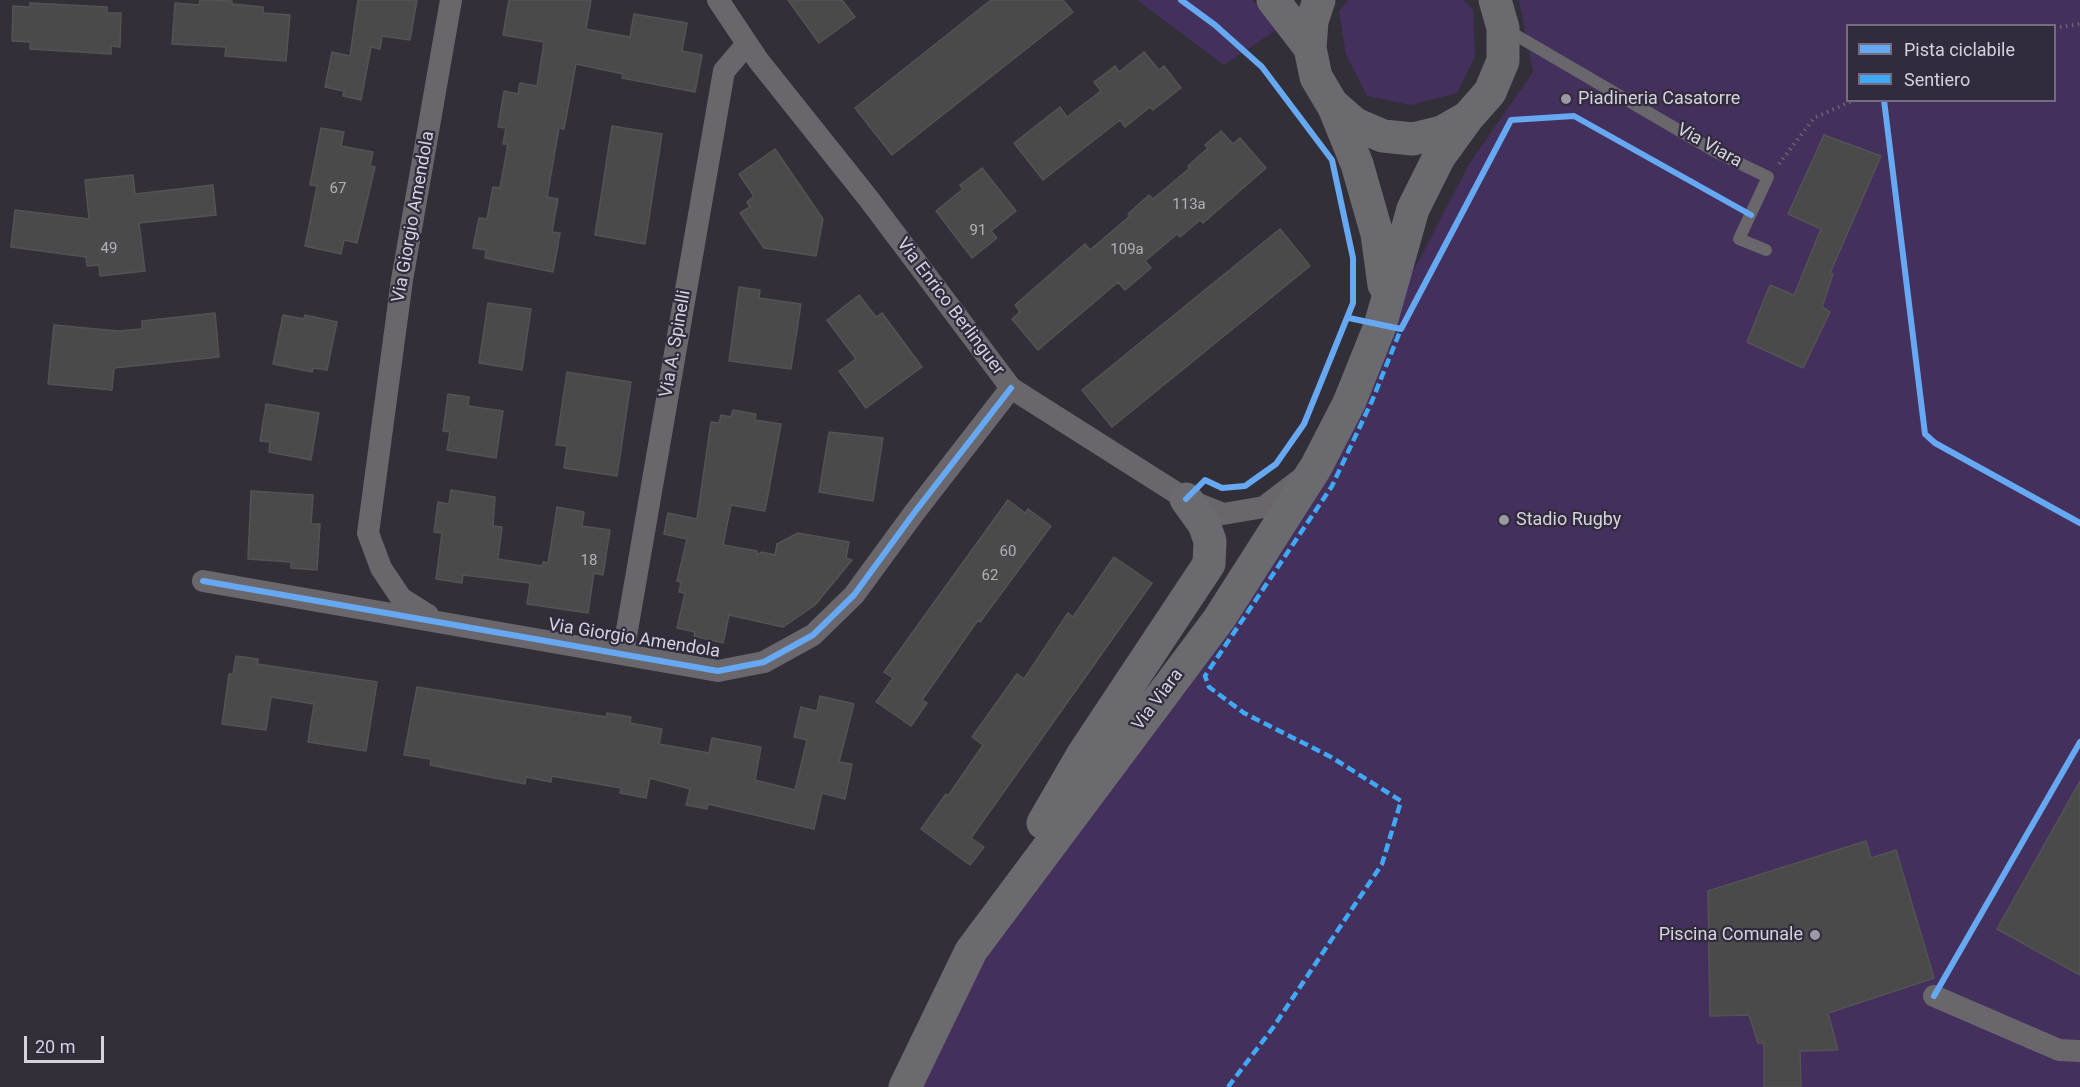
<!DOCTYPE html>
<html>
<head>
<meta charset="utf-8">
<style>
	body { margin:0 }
	#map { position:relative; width:2080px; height:1087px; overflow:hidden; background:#332f39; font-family:Roboto,sans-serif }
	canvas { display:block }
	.legend { position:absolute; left:1846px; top:24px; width:210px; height:78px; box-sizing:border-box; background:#322b3d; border:2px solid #736d7d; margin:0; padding:8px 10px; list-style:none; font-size:18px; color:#d5d1dd }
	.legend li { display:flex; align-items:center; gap:12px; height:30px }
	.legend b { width:30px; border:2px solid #736d7d }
	.scale { position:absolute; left:24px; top:1036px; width:80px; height:27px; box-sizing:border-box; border:3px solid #d5d1dd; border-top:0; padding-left:8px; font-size:18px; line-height:21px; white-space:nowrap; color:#d5d1dd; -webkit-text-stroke:4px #322b3d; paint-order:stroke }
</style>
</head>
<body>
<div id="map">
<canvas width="2080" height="1087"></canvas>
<ul class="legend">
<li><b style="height:8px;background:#66a8f1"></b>Pista ciclabile</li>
<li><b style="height:8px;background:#3fa9f5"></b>Sentiero</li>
</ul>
<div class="scale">20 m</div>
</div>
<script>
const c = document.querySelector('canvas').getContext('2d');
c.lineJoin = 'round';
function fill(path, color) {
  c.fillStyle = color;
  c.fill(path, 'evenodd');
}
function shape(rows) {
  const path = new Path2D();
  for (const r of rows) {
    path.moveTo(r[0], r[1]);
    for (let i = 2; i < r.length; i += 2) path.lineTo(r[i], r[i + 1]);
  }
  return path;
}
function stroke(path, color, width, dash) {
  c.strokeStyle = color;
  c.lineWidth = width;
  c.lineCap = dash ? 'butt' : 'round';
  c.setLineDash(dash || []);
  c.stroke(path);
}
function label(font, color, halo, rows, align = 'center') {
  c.font = font + ' Roboto,sans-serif';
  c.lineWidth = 4.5;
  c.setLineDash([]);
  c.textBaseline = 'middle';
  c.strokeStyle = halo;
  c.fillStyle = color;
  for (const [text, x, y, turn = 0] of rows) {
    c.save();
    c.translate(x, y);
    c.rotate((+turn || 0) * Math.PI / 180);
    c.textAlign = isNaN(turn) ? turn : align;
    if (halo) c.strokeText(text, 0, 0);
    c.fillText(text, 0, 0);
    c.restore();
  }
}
const green = shape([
	[1137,0,1252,0,1282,26,1224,65],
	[1348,0,1464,0,1473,10,1475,56,1457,93,1411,105,1367,96,1346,55,1339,11],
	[1519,0,2080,0,2080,1087,916,1087,971,951,1209,635,1211,600,1310,470,1469,164,1533,72],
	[1848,26,2054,26,2054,100,1848,100]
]);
const building = shape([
	[200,0,232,1,232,4,263,7,263,13,290,15,286,61,225,56,226,47,172,44,175,3,199,5,200,0],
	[358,0,417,0,410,40,382,36,380,49,371,47,361,100,343,96,344,91,325,87,332,52,350,56,358,0],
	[509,0,591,0,586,29,630,37,634,14,687,23,682,51,702,55,695,92,622,78,623,74,576,64,564,129,559,128,547,197,558,199,552,232,560,233,553,272,485,258,486,250,473,248,479,218,487,219,493,187,500,188,508,144,503,144,506,128,498,127,504,91,518,94,520,83,537,86,544,42,503,35,509,0],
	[788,0,842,0,855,17,819,43,788,0],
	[991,0,1063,0,1073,12,892,155,855,108,991,0],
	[30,3,107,7,107,13,121,13,120,47,111,46,111,54,79,52,30,49,30,42,12,41,13,6,30,7,30,3],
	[1144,52,1159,70,1164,66,1181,88,1153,110,1150,107,1125,127,1120,120,1043,180,1014,143,1060,107,1067,117,1101,91,1094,82,1115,66,1119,72,1144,52],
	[612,126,662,134,645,244,595,235,612,126],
	[321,128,344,132,341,146,373,152,370,166,375,167,357,243,344,240,341,254,305,246,317,186,310,185,321,128],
	[1221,131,1233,144,1240,138,1266,168,1203,223,1200,220,1180,237,1177,234,1145,261,1151,268,1125,290,1118,282,1038,350,1012,319,1020,312,1015,305,1085,244,1090,250,1130,216,1128,214,1149,195,1153,199,1190,168,1188,166,1208,148,1205,145,1221,131],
	[1824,135,1881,156,1830,273,1833,274,1822,307,1830,312,1803,368,1747,342,1770,285,1794,295,1821,229,1788,214,1824,135],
	[775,149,823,219,816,256,764,248,740,213,750,207,747,202,754,196,739,174,775,149],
	[982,168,1016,211,991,231,997,238,972,258,936,211,963,189,960,185,982,168],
	[133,175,135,194,213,185,216,215,139,223,145,271,100,276,99,265,87,266,86,257,11,247,15,210,89,219,85,180,133,175],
	[1280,229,1310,266,1112,427,1082,390,1280,229],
	[739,287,760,290,759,298,801,304,791,369,729,361,739,287],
	[859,295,876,317,882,313,922,367,866,408,839,371,856,359,827,320,859,295],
	[488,303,531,309,522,370,479,363,488,303],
	[215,313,219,357,114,368,112,390,48,384,54,325,118,331,142,329,142,321,215,313],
	[283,315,304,319,305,315,337,322,327,370,313,368,312,372,273,364,283,315],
	[567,372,631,382,617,476,564,468,567,446,556,445,567,372],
	[448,394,469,397,468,406,503,411,496,458,447,450,450,432,443,431,448,394],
	[266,404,319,413,311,460,269,452,270,442,260,441,266,404],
	[733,410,756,414,755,420,781,424,765,511,731,505,723,545,757,551,757,555,762,552,775,555,777,544,798,533,849,542,846,558,852,560,815,605,783,627,729,615,723,643,694,636,695,632,677,628,685,593,679,592,681,582,677,581,687,539,664,534,668,513,697,519,711,422,719,423,721,415,731,417,733,410],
	[829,432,883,438,873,501,819,492,829,432],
	[451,490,495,497,493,526,502,527,498,559,542,566,543,562,548,563,557,507,584,512,582,526,610,530,603,575,594,573,588,613,527,604,530,583,463,575,462,583,436,579,442,533,434,532,438,502,449,504,451,490],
	[251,491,313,495,311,524,320,524,317,570,291,568,291,562,248,559,251,491],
	[1008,500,1025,513,1028,509,1051,526,980,622,978,620,922,700,927,703,911,726,876,702,893,678,884,672,1008,500],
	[1114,557,1152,583,971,838,984,847,970,865,921,829,946,794,948,796,983,745,972,737,1017,674,1024,679,1068,613,1073,617,1114,557],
	[236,656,258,659,257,664,377,682,366,751,308,742,314,704,271,697,266,730,222,724,229,674,233,674,236,656],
	[417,687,606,717,607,713,631,717,630,723,662,729,659,744,709,753,712,738,761,747,755,780,795,790,807,740,794,737,801,707,817,711,820,696,854,704,839,762,852,764,845,799,822,793,814,829,708,804,707,809,686,805,690,789,650,778,646,798,620,793,621,788,557,777,552,776,551,782,526,777,525,784,430,765,431,759,404,755,417,687],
	[2080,781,2080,975,1997,929,2080,781],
	[1866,841,1871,858,1896,850,1934,978,1828,1013,1838,1050,1800,1051,1801,1087,1764,1087,1764,1043,1758,1043,1749,1015,1710,1016,1708,891,1866,841]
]);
const path = shape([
	[1939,26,1954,26],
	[2054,28,2080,24],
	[1779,164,1814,118,1854,100]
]);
const lane = shape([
	[1507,30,1716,152,1768,177,1739,239,1766,250]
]);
const street = shape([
	[718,0,758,60,868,198,1011,388,1186,499,1223,514,1264,507,1302,478],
	[203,581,718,671,764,662,813,635,854,595,914,513,1011,388],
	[428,615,401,598,381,568,368,533,402,280,451,0],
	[623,653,724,71,747,44],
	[1934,996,2059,1050,2080,1051]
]);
const secondary = shape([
	[1273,0,1310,48],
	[1319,0,1312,21,1310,48,1316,77,1332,104,1355,124,1383,136,1413,139,1442,132,1468,117,1490,92,1503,61,1503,28,1495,0],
	[1333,105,1357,164,1377,234,1384,285],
	[1043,823,1083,754,1209,564,1210,541,1204,524,1186,499],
	[905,1087,971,951,1219,619,1316,467,1349,403,1380,326,1413,209,1439,157,1468,117]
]);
const quiet = shape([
	[1228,1087,1272,1029,1382,864,1401,801,1331,757,1244,713,1209,687,1205,676,1332,486,1372,401,1401,329]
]);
const cycleway = shape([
	[1181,0,1215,25,1262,67,1332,160,1353,258,1353,303,1304,424,1276,464,1245,486,1222,488,1205,480,1186,499],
	[1884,100,1925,434,1935,443,2080,523],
	[1349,318,1401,329,1511,120,1574,116,1751,215],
	[203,581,718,671,764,662,813,635,854,595,914,513,1011,388],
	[1934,996,2080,742]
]);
const markers = [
	[1566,99,6,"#9c98a4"],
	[1504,520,6,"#9c98a4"],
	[1815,935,6,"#9c98a4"]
];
const numberNames = [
	["67",338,189],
	["113a",1189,205],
	["91",978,231],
	["49",109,249],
	["109a",1127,250],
	["60",1008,552],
	["18",589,561],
	["62",990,576]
];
const poiNames = [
	["Piadineria Casatorre",1578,99],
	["Stadio Rugby",1516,520],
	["Piscina Comunale",1803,935,"right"]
];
const streetNames = [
	["Via Viara",1709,146,29],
	["Via Giorgio Amendola",414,217,-80],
	["Via Enrico Berlinguer",950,307,53],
	["Via A. Spinelli",676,344,-80],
	["Via Giorgio Amendola",634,639,9],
	["Via Viara",1158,700,-53]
];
fill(green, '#43305c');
fill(building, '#4a4a4b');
stroke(building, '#545354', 1.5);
stroke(path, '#67656a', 4, [1.5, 4.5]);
stroke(lane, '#69676b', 12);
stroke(street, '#69676b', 22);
stroke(secondary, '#6b6a6f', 33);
stroke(quiet, '#3fa9f5', 4.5, [9, 4.5]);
stroke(cycleway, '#66a8f1', 6);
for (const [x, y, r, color] of markers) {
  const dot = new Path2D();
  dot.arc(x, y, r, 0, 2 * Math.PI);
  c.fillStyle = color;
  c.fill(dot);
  stroke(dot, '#322b3d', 2);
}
label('15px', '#b2afb8', null, numberNames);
label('18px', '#d5d1dd', '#322b3d', poiNames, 'left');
label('18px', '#d5d1dd', '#322b3d', streetNames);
</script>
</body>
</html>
